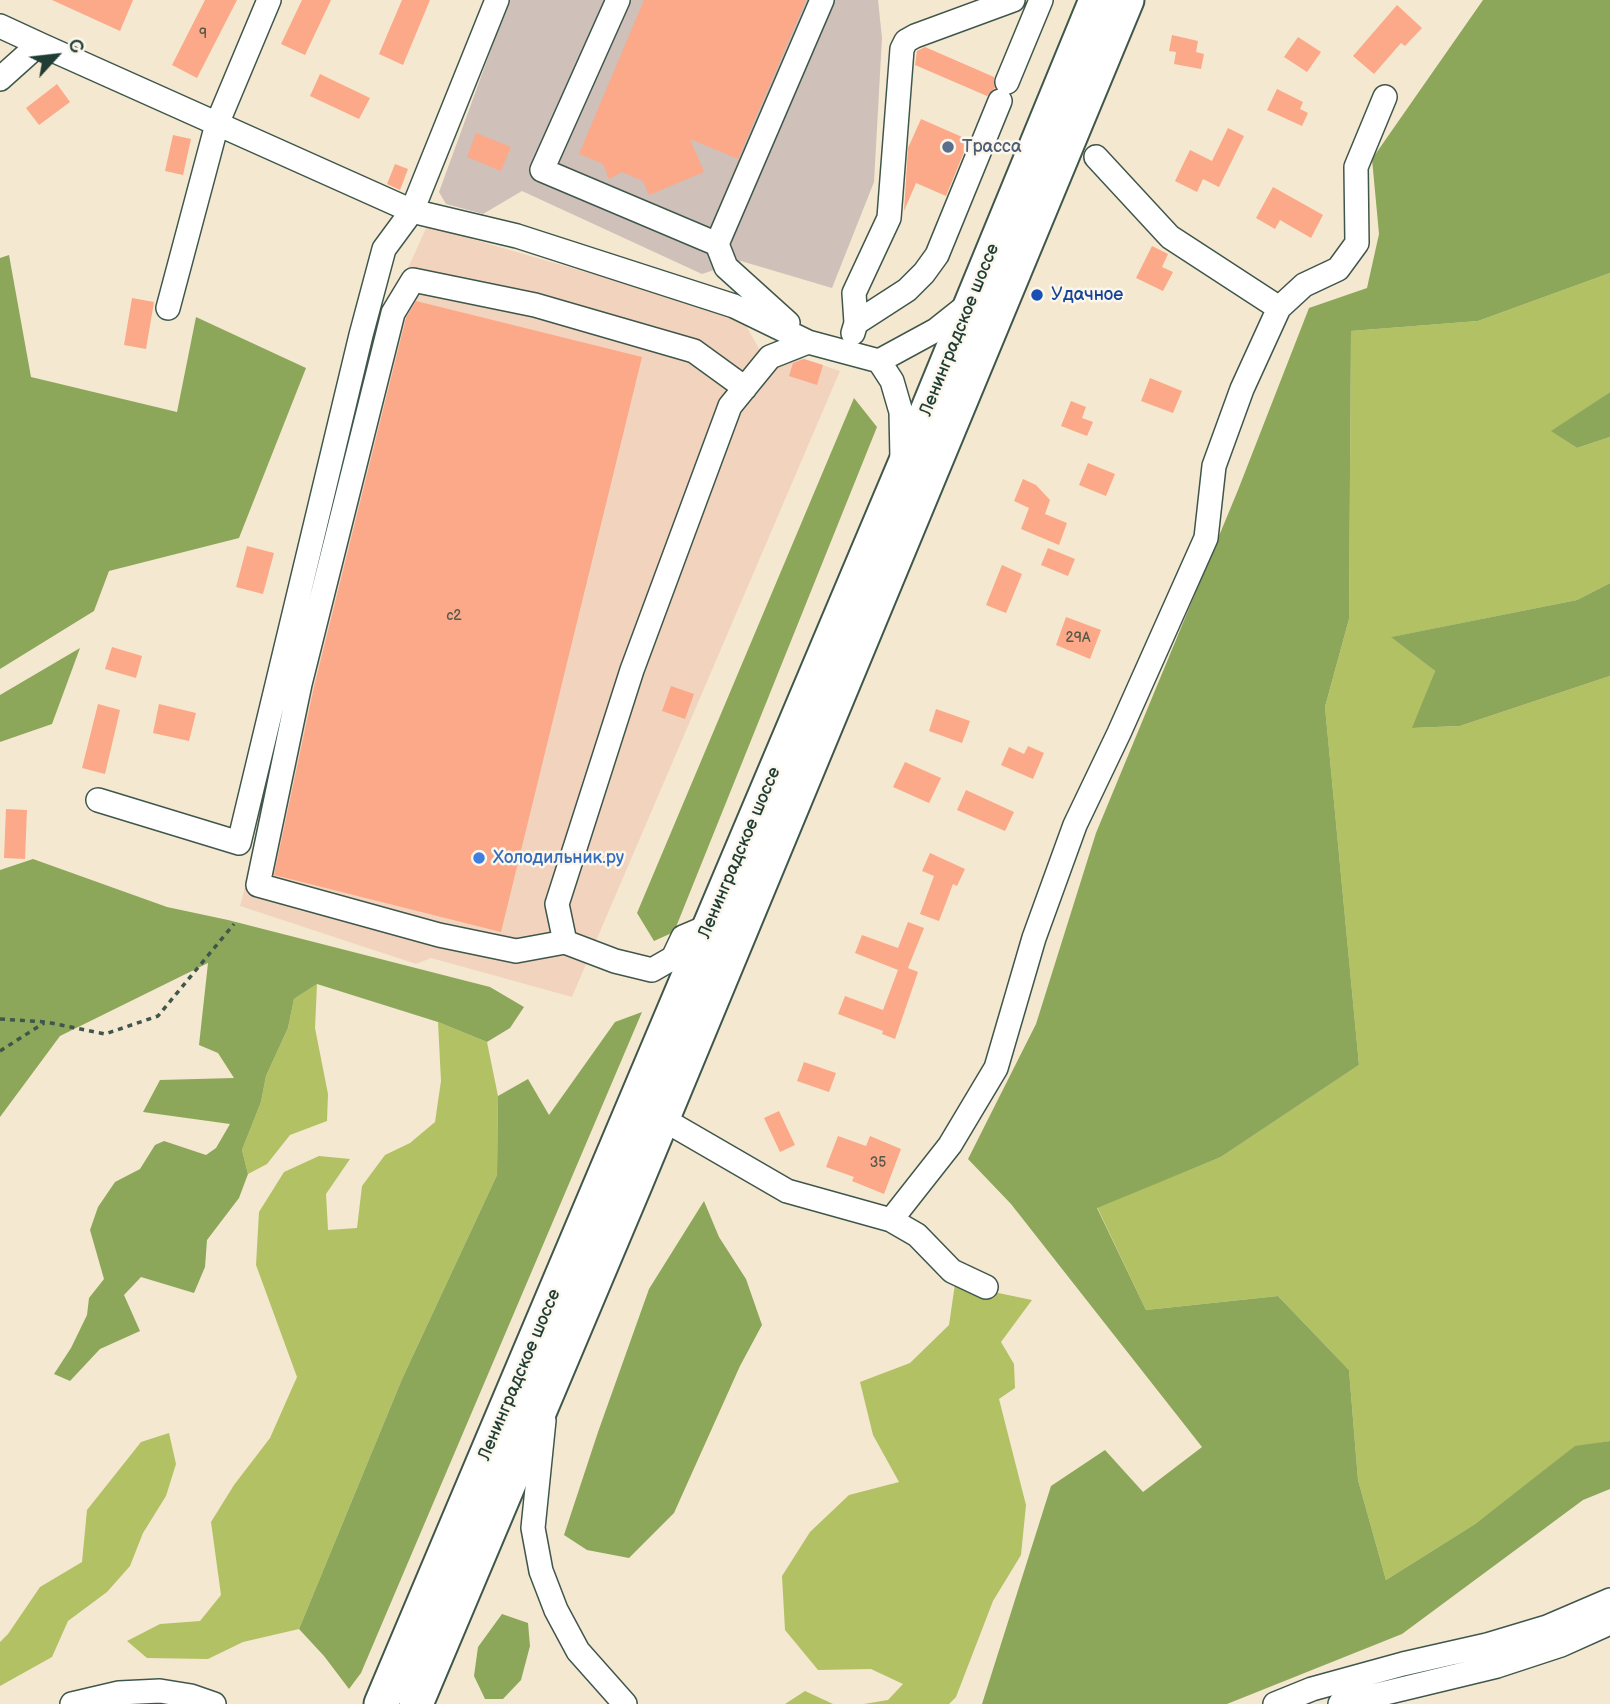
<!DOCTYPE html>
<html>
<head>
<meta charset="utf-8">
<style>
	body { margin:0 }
	#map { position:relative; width:1610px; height:1704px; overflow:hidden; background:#f5e8d0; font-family:"Balsamiq Sans",sans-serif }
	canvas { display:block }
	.north { position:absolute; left:21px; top:21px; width:70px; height:70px; -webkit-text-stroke:5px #fbf7ec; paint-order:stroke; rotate:63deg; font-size:19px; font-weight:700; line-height:28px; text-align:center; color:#1f3d34 }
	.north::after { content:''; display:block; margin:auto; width:24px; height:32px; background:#1f3d34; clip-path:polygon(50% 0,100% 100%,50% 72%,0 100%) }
</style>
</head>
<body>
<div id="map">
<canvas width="1610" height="1704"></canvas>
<div class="north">С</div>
</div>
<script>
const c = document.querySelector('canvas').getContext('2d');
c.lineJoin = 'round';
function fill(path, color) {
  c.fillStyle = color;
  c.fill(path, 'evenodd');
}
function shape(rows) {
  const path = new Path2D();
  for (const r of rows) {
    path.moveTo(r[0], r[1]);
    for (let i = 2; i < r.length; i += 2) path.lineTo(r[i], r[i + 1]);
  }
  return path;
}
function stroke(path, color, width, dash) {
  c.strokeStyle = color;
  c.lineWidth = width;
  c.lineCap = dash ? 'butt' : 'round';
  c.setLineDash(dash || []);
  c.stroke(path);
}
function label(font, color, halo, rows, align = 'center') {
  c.font = font + ' "Balsamiq Sans",sans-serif';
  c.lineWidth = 5;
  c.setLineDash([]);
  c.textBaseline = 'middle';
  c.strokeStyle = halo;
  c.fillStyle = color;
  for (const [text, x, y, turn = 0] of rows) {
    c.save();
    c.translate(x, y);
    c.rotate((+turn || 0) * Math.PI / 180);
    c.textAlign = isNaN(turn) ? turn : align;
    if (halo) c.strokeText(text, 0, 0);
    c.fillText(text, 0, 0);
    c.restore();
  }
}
const built = shape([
	[427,226,741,317,761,352,793,361,795,356,840,371,572,997,431,958,416,964,240,906,270,793,379,332]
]);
const industrial = shape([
	[509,0,878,0,882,38,874,182,832,288,741,261,702,274,522,191,483,214,446,204,439,192]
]);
const green = shape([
	[1610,273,1610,392,1552,431,1577,448,1610,437,1610,583,1577,600,1392,637,1435,671,1413,728,1460,726,1610,676,1610,1441,1575,1447,1475,1524,1386,1580,1358,1480,1349,1370,1278,1296,1146,1310,1097,1207,1221,1157,1359,1065,1325,707,1349,619,1351,331,1478,321],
	[317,984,315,1028,328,1094,327,1121,290,1135,267,1164,248,1174,242,1150,261,1102,266,1076,288,1028,294,999],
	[438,1022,487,1042,498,1096,497,1175,402,1379,299,1629,243,1642,208,1659,147,1658,127,1641,160,1624,200,1621,221,1595,211,1522,234,1485,270,1438,297,1377,256,1265,259,1212,284,1172,319,1156,350,1159,326,1194,328,1230,357,1228,362,1186,385,1155,410,1143,435,1122,441,1081],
	[955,1284,1032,1300,1001,1342,1014,1364,1015,1388,999,1399,1026,1505,1021,1555,993,1601,956,1697,949,1704,864,1704,888,1700,903,1684,871,1669,818,1670,785,1630,782,1576,810,1532,849,1495,899,1482,873,1435,860,1382,910,1363,949,1325],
	[169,1433,176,1464,166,1496,143,1533,130,1566,107,1592,68,1621,52,1657,0,1686,0,1642,8,1634,40,1587,82,1562,87,1510,141,1442],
	[805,1691,833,1704,785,1704]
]);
const forest = shape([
	[1483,0,1610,0,1610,273,1478,321,1351,331,1349,619,1325,707,1359,1065,1221,1157,1097,1208,1146,1310,1278,1296,1349,1370,1358,1480,1386,1580,1475,1524,1575,1446,1610,1441,1610,1489,1583,1500,1402,1634,1227,1704,982,1704,1051,1486,1105,1450,1143,1492,1202,1447,1011,1204,968,1159,1036,1024,1096,833,1238,490,1309,308,1367,288,1379,234,1372,159],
	[9,255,31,377,177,412,196,317,306,368,239,538,109,571,94,611,0,669,0,258],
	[1610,392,1610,437,1577,448,1551,431],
	[854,398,877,427,674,932,654,941,637,913],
	[1610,583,1610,676,1460,726,1412,728,1435,671,1391,637,1577,600],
	[80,648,52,724,0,742,0,695],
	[33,859,167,907,228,920,490,987,524,1007,510,1028,487,1042,438,1022,317,984,294,999,288,1028,266,1076,261,1102,242,1150,248,1174,239,1198,207,1240,205,1267,194,1293,141,1277,124,1295,140,1331,100,1349,70,1381,54,1374,71,1348,87,1315,89,1298,104,1279,90,1230,98,1207,115,1182,140,1169,155,1145,164,1141,206,1155,216,1148,230,1124,143,1112,160,1080,234,1078,218,1053,199,1045,208,963,60,1036,0,1117,0,870],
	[642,1012,361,1673,349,1689,324,1656,299,1629,402,1379,497,1175,498,1096,528,1079,549,1115,615,1022],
	[704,1201,719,1237,746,1279,762,1325,740,1366,674,1513,629,1558,587,1550,564,1535,598,1432,649,1289],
	[502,1614,528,1623,530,1646,521,1680,503,1699,485,1699,474,1676,478,1647]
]);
const building = shape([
	[52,0,133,0,120,31],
	[205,0,237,0,197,78,172,65],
	[302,0,331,0,305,55,281,44],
	[402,0,430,0,403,65,379,54],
	[644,0,806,0,738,159,690,139,704,172,649,195,643,181,622,172,609,179,603,164,579,154],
	[1397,5,1422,28,1405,46,1401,43,1374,74,1353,56],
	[1172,35,1198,41,1196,52,1204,54,1201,69,1174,64,1176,52,1169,51],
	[1298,37,1321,52,1307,72,1284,57],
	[925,47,994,77,995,88,987,96,915,65,917,51],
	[320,74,370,98,359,119,310,96],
	[57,84,70,102,39,125,26,108],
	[1277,89,1303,102,1300,109,1308,113,1302,126,1267,110],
	[921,119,969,140,946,196,916,183,904,211,908,148],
	[1228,128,1244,136,1219,187,1203,179,1197,192,1175,181,1190,150,1212,161],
	[476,133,511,147,501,171,467,157],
	[173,135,191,139,183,175,165,171],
	[395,164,408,169,400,190,387,184],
	[1273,187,1323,215,1311,238,1280,220,1275,229,1256,218],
	[1152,246,1168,254,1162,267,1173,272,1163,291,1136,278],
	[132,298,154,302,146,349,124,345],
	[416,301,642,357,501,932,274,875,314,687,406,318],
	[804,359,823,365,817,385,789,376,793,363],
	[1150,378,1182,391,1173,413,1141,401],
	[1071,401,1086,407,1082,418,1093,422,1087,436,1061,426],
	[1088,463,1115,474,1106,496,1079,485],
	[1023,479,1036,485,1050,500,1045,514,1067,523,1059,545,1021,529,1029,508,1014,501],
	[247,546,274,553,263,594,236,587],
	[1048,548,1075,559,1068,576,1041,565],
	[1002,565,1022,574,1006,613,986,605],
	[1066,617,1101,630,1090,659,1056,645],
	[112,647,142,656,136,678,105,669],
	[671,686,694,694,685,719,662,711],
	[98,704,120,710,105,774,82,768],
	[159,704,196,713,189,741,153,733],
	[936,709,970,721,962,743,929,731],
	[1028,746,1044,753,1033,779,1001,765,1009,747,1024,754],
	[905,762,941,778,929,803,893,787],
	[966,790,1014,812,1005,831,957,810],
	[6,809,27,810,25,859,4,858],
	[930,853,965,869,957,886,953,884,939,921,920,914,934,876,922,871],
	[908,922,924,928,908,968,918,972,895,1039,882,1034,883,1031,838,1014,845,996,883,1010,898,970,855,953,862,935,898,948],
	[804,1062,836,1073,829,1092,797,1081],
	[779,1111,795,1145,780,1152,764,1118],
	[838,1136,866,1146,870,1136,901,1149,884,1194,852,1181,854,1177,826,1167]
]);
const path = shape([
	[0,1019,46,1022,105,1034,158,1016,234,924],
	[0,1051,44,1023]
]);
const minor = shape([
	[618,0,542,170,717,244],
	[0,26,39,44],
	[0,79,39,44,412,211,497,0],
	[1007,82,1041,0],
	[1096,157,1170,237,1279,308],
	[168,308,217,124,269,0],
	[788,323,726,267,717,244,822,0],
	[856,323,854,293,889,218,902,49,906,41,915,36,1013,0],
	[853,333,856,323,907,290,924,273,937,255,1000,101],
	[879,361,936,330,970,303],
	[98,800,239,843,361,335,384,249,412,211,517,236,734,306,808,342,879,361,892,381,901,412,902,459],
	[709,926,683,937,673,958,652,970,615,961,565,942,557,904,632,670,730,406,770,357,808,342],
	[565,942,516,951,439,935,258,885,300,684,393,313,413,280,535,305,694,351,745,388],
	[661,1118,787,1191,891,1220,917,1235,952,1271,986,1287],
	[891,1220,950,1145,996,1068,1034,938,1075,825,1119,733,1206,538,1214,466,1242,389,1279,308,1304,285,1338,269,1357,243,1356,167,1385,97],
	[544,1420,533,1528,541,1571,556,1610,578,1651,625,1704],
	[72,1704,119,1693,160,1691,191,1696,214,1704],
	[1275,1704,1312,1689,1403,1664,1487,1645,1547,1627,1610,1600],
	[1340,1704,1497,1666,1561,1645,1610,1623]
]);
const highway = shape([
	[381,1704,923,421,1096,0],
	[416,1704,635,1185,1127,0]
]);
const markers = [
	[948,147,7,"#5c6f8a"],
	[1037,295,7,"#1a4fb4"],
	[479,858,7,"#3f7fe0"]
];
const numberNames = [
	["9",203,34],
	["с2",454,616],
	["29А",1078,638],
	["35",878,1163]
];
const serviceNames = [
	["Трасса",962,147]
];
const transitNames = [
	["Удачное",1051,295]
];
const streetNames = [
	["Ленинградское шоссе",960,330,-68],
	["Ленинградское шоссе",740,853,-67],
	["Ленинградское шоссе",520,1375,-67]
];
const shopNames = [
	["Холодильник.ру",493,858]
];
fill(built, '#f2d4be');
fill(industrial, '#cfc0ba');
fill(green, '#b1c164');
fill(forest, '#8ca75a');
fill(building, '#fba988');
stroke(minor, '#3f574b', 26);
stroke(highway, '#3f574b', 37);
stroke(path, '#3f574b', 3.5, [5, 5]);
stroke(minor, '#fff', 23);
stroke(highway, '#fff', 33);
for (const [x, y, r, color] of markers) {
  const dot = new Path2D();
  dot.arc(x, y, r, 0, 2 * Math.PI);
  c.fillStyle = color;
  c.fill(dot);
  stroke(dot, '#fbf7ec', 2.5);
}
label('14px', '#565849', null, numberNames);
label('18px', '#4e5e75', '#fbf7ec', serviceNames, 'left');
label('18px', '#164399', '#fbf7ec', transitNames, 'left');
label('18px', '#1f3d34', '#fbf7ec', streetNames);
label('18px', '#366cbe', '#fbf7ec', shopNames, 'left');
</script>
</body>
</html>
